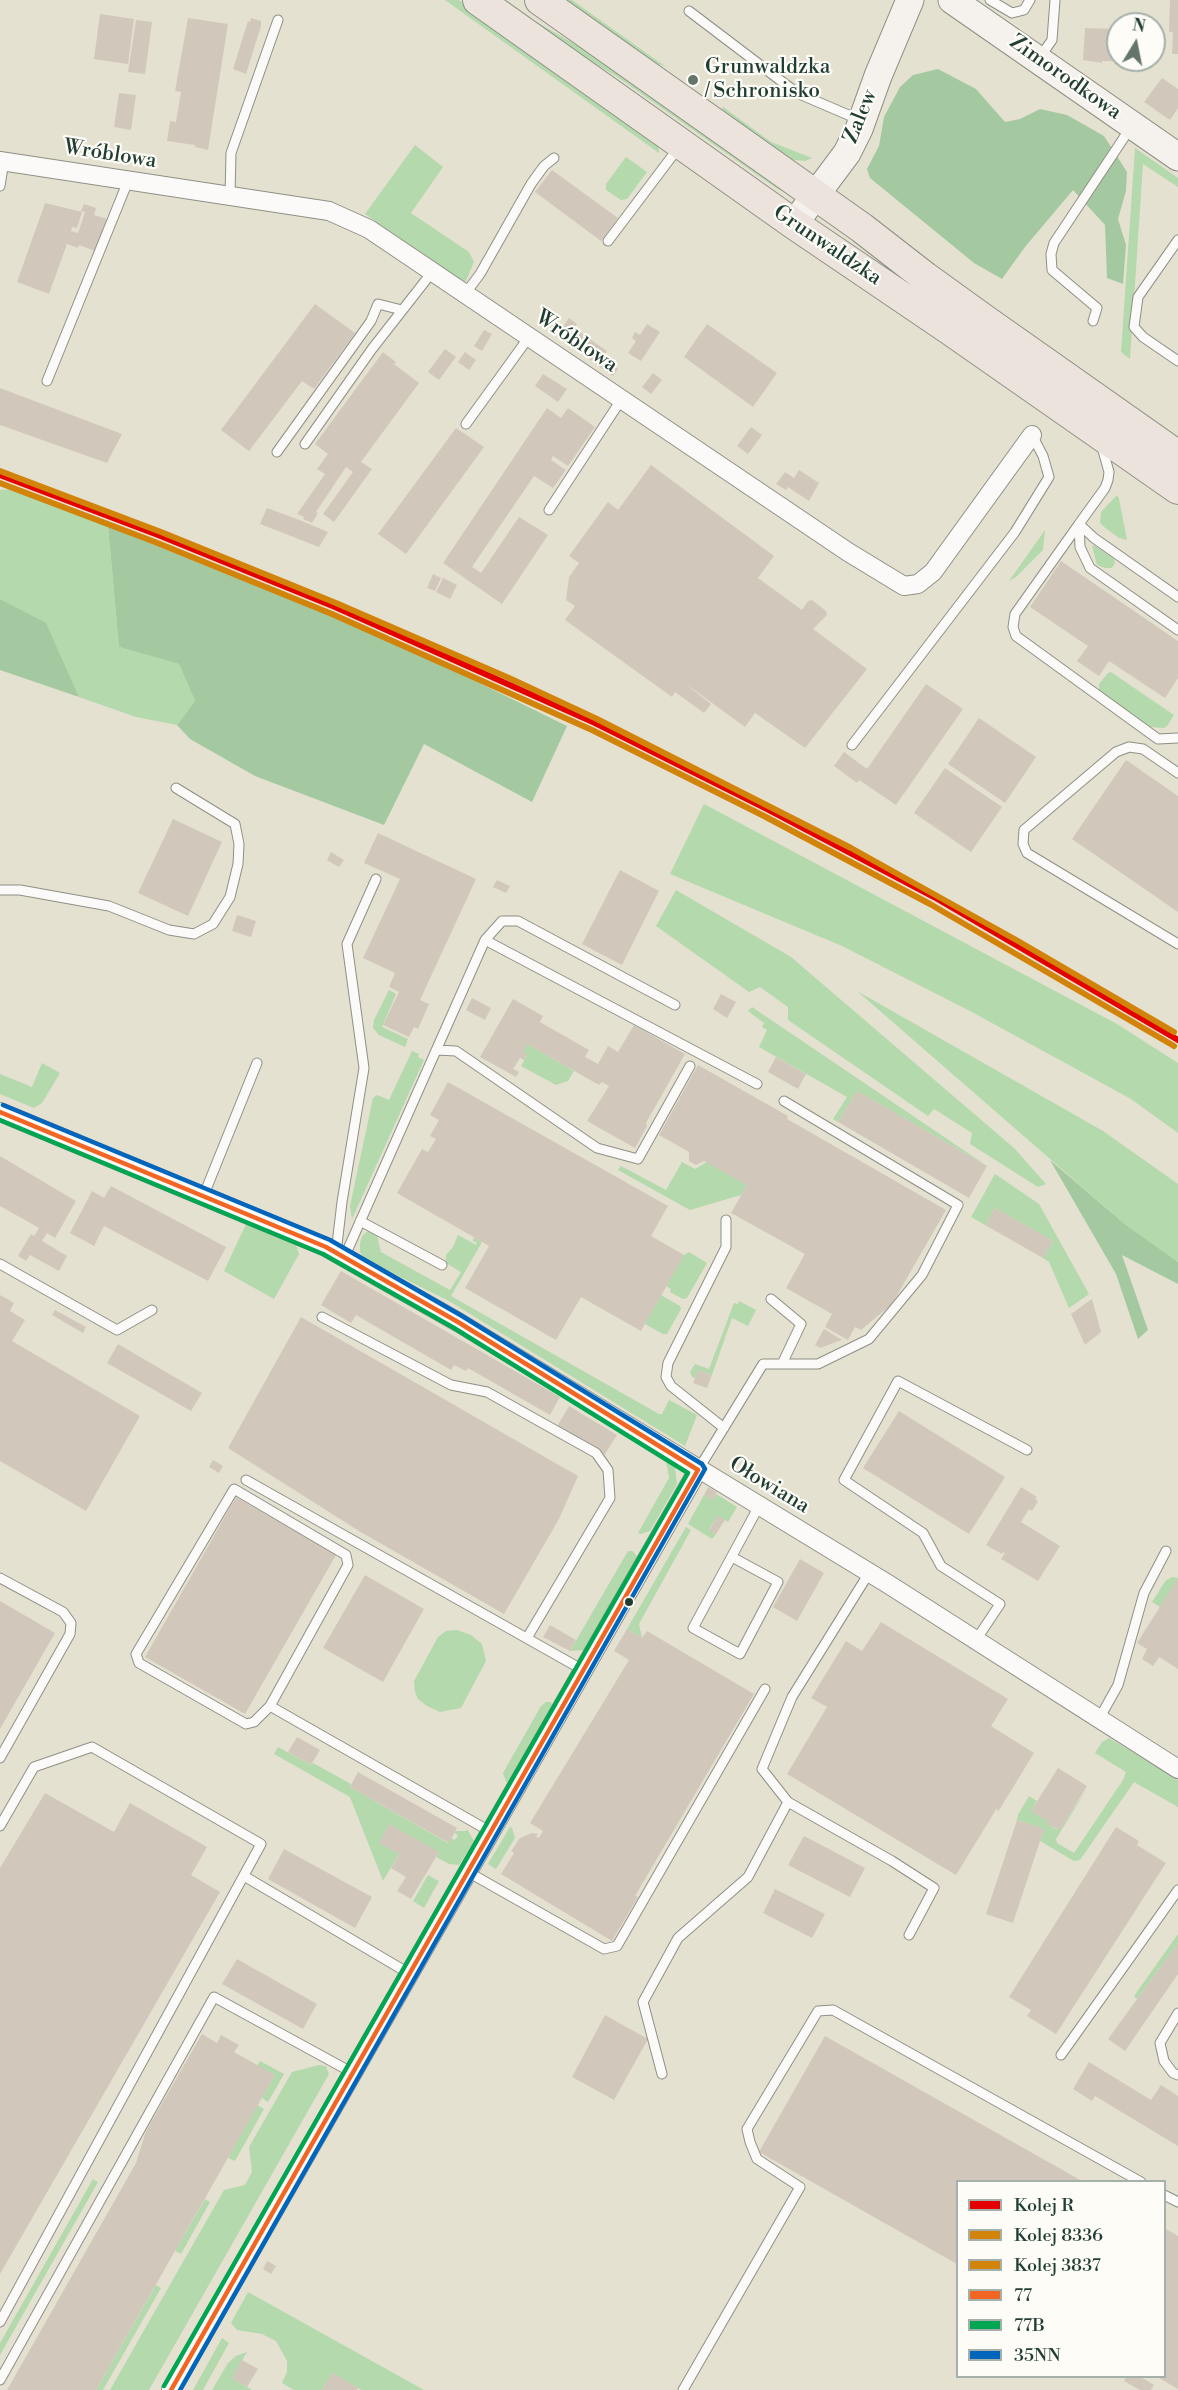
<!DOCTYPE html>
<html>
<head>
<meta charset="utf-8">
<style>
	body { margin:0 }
	#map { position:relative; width:1178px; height:2390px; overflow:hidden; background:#e5e1d0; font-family:"Libre Bodoni",serif }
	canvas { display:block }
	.legend { position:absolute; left:956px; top:2180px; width:210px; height:198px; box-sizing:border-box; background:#fdfcf7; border:2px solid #a4b0a9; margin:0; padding:8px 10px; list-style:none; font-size:18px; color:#1f3d34 }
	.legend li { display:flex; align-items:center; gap:12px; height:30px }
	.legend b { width:30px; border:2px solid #a4b0a9 }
	.north { position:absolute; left:1106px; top:12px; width:60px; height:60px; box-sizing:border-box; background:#fdfcf7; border:2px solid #a4b0a9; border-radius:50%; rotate:10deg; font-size:16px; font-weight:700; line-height:24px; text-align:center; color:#1f3d34 }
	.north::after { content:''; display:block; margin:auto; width:21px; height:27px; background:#64766b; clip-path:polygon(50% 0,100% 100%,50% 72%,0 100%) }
</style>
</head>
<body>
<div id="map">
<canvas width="1178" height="2390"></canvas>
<ul class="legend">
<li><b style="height:8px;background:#e50000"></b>Kolej R</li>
<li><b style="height:8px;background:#d2830a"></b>Kolej 8336</li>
<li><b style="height:8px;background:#d2830a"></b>Kolej 3837</li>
<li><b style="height:8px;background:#f26522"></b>77</li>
<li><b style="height:8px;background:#00a651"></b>77B</li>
<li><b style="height:8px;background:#0065bd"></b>35NN</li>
</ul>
<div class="north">N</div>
</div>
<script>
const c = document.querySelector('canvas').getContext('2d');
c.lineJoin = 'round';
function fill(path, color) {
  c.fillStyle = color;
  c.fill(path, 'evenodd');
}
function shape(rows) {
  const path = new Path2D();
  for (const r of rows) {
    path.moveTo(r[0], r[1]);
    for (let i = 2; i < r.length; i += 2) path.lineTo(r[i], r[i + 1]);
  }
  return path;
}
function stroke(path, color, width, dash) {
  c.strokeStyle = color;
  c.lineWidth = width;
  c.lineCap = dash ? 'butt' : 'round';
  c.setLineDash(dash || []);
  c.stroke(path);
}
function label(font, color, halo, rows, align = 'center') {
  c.font = font + ' "Libre Bodoni",serif';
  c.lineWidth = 4.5;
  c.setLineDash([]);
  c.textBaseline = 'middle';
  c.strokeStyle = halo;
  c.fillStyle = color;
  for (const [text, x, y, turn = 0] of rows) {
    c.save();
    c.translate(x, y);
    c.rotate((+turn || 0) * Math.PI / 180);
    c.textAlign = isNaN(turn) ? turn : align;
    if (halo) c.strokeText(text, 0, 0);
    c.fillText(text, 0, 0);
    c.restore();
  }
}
const green = shape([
	[445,0,459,0,658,143,659,153],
	[494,0,506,0,535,21,626,74,790,195,776,188,616,76,527,24],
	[559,0,572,0,666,67,638,56],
	[723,107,771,142,812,158,805,161,786,159,741,126,722,109],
	[415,145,443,167,411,213,469,252,474,262,465,283,365,214],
	[1135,148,1178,178,1178,187,1143,164,1130,359,1121,352],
	[626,157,647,172,627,199,621,200,606,190,606,184],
	[12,489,108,526,119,647,179,664,195,701,177,725,136,717,79,697,46,624,0,599,0,490],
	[1117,495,1119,499,1127,540,1119,538,1103,526,1100,522,1101,512],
	[1045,530,1043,550,1016,577,1009,581],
	[1092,546,1095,546,1114,559,1115,563,1112,568,1105,568,1097,565],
	[1111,672,1174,715,1167,726,1164,728,1151,727,1099,691,1099,684,1108,673],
	[704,804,1117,1024,1178,1063,1178,1133,1131,1099,970,1011,842,946,670,874],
	[676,890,791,957,1014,1148,1046,1184,1038,1187,970,1144,972,1133,934,1109,928,1116,788,1020,788,1007,760,987,749,992,656,926],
	[389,990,396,994,382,1027,408,1039,405,1047,379,1035,373,1028,374,1020],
	[857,991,1103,1131,1178,1184,1178,1262,1126,1225],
	[752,1007,987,1166,857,1091,838,1122,833,1119,847,1097,759,1047,767,1030,762,1027,764,1023,748,1011],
	[527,1044,574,1071,568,1081,556,1085,521,1066,527,1055,523,1052],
	[412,1051,419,1054,418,1057,424,1060,352,1219,350,1206,373,1098,377,1095,389,1100],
	[42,1063,60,1073,42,1103,34,1108,0,1094,0,1074,32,1087],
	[682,1162,695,1169,707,1162,747,1185,741,1195,690,1210,618,1170,621,1166,666,1190],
	[995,1174,1039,1204,1089,1294,1069,1308,1049,1262,1043,1258,1053,1241,995,1208,985,1225,971,1217],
	[246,1224,296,1245,299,1254,274,1299,224,1271],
	[368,1231,377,1236,381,1252,450,1290,461,1272,446,1263,446,1255,453,1247,458,1235,476,1245,477,1243,473,1241,474,1237,482,1242,451,1296,659,1414,662,1414,669,1400,697,1415,685,1446,449,1301,364,1259,360,1252,360,1244,362,1236],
	[689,1252,707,1263,687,1298,683,1299,670,1292,671,1289,666,1286,684,1255],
	[661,1295,680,1306,681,1309,667,1334,663,1334,645,1324],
	[739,1301,756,1310,748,1326,732,1318,712,1375,698,1370,695,1378,692,1377,690,1372,695,1364,709,1369,734,1303,738,1304],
	[669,1459,675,1467,677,1484,650,1531,641,1534,638,1533,669,1478,666,1461],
	[716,1494,737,1507,728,1522,718,1516,709,1529,716,1534,712,1539,688,1524,704,1495,712,1500],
	[686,1527,691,1530,639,1624,642,1638,627,1629],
	[628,1551,633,1551,637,1557,592,1636,594,1638,588,1650,570,1651],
	[1173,1577,1178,1578,1160,1607,1152,1602,1166,1580],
	[457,1630,471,1635,482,1644,486,1661,461,1708,440,1712,427,1706,418,1699,415,1692,414,1681,438,1637,446,1631],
	[546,1702,551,1702,552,1705,508,1782,506,1782,503,1773,541,1706],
	[1109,1738,1178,1780,1178,1807,1134,1782,1080,1860,1074,1861,1040,1841,1044,1829,1017,1820,1018,1815,1029,1796,1037,1801,1031,1811,1049,1822,1048,1824,1056,1829,1060,1829,1088,1787,1056,1839,1057,1843,1074,1853,1123,1780,1126,1772,1095,1753,1102,1742],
	[278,1747,311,1765,313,1763,351,1784,350,1787,448,1843,451,1838,455,1840,458,1835,454,1833,456,1831,466,1831,467,1829,474,1841,459,1865,449,1864,436,1857,439,1853,389,1824,379,1843,399,1854,383,1881,350,1797,274,1754],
	[510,1827,512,1828,515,1838,496,1869,488,1864],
	[428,1875,439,1881,424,1908,413,1901],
	[1178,1934,1178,1943,1137,1999,1134,1996],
	[260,2061,284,2074,268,2102,262,2098,275,2075,257,2066],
	[319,2065,326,2066,329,2074,149,2390,110,2390,224,2190,245,2185,252,2172,249,2147,292,2072],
	[257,2105,264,2109,235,2161,228,2158],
	[93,2179,98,2182,0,2355,0,2343],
	[205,2199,210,2202,181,2254,175,2251],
	[156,2285,161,2288,103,2390,96,2390],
	[248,2292,424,2390,361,2390,333,2373,322,2390,294,2390,282,2383,287,2372,287,2361,276,2341,262,2334,237,2330,231,2323],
	[222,2338,229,2343,203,2390,193,2390],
	[247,2352,232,2378,252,2390,212,2390,228,2363,236,2356]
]);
const forest = shape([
	[938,69,976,89,1005,122,1020,119,1040,109,1067,115,1104,136,1127,172,1126,191,1118,219,1126,245,1123,284,1107,278,1105,225,1073,190,1025,247,1002,279,974,263,870,178,867,169,879,146,884,117,900,87,913,75],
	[108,526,400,644,567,726,532,802,424,744,384,825,255,776,190,739,177,725,195,701,179,664,119,647],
	[0,599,46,623,79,697,0,670],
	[1050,1160,1126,1225,1178,1262,1178,1284,1122,1255,1148,1330,1138,1339,1116,1274]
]);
const building = shape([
	[1170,0,1178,0,1178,54,1172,54,1173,32,1169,32],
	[100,14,134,19,128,64,94,59],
	[188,18,228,24,208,150,195,147,195,145,167,141,170,121,176,122,181,92,175,91],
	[251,18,261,21,261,26,246,74,233,69,248,21,250,22],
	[136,20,152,22,145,74,128,72],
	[1085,28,1115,29,1115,34,1118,34,1118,61,1102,61,1102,63,1083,60],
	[1162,78,1178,89,1178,108,1170,120,1144,102],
	[119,93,136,95,131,130,114,127],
	[552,170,618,218,601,241,535,192],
	[45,203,82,212,77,228,72,227,71,231,78,233,85,212,81,211,84,204,96,208,94,215,107,219,95,251,79,245,78,248,67,244,49,294,17,282],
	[315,304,355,333,314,389,302,381,249,451,221,430],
	[569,318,577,324,574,328,607,351,598,365,556,336],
	[647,324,660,332,641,361,628,353,636,341,632,338,635,332,640,335],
	[707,324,777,373,753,407,684,357],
	[484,330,492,334,482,351,474,346],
	[445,349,456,357,439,380,428,372],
	[383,352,396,362,394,364,419,383,361,462,372,469,334,522,323,514,353,472,346,467,316,512,318,513,312,523,303,519,304,517,297,514,325,474,317,469,328,454,315,444],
	[465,352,476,360,469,370,458,362],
	[603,359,618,369,613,376,598,366],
	[653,373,662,380,651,394,642,387],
	[543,374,567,389,558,402,535,386],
	[0,388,122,434,107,463,0,425],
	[547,408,561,418,568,408,595,427,568,466,553,456,551,460,566,470,553,488,534,476,472,567,481,573,519,517,548,535,502,604,443,563],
	[751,427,762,435,748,454,737,446],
	[456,428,484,447,406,554,378,534],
	[651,465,774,556,758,578,802,610,808,601,812,600,826,611,827,615,813,629,867,669,805,748,755,713,745,727,682,681,711,704,704,713,675,692,672,697,565,620,575,606,566,600,569,577,579,563,569,556,608,502,618,510],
	[799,470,819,483,809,501,788,487,786,490,776,484,785,472,794,478],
	[267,508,302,521,328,532,319,547,260,524],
	[1061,561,1178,641,1178,678,1165,698,1109,661,1099,676,1077,661,1088,646,1030,607],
	[433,574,441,578,435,591,427,588],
	[443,578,457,585,450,599,436,592],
	[926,684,963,709,896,805,859,780,857,783,834,766,844,752,867,769],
	[979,718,1036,757,1005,803,948,764],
	[1126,760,1178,796,1178,912,1072,839],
	[945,768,1002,807,971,852,914,813],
	[173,819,222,842,188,916,138,893],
	[378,833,476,879,420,1000,429,1004,418,1029,414,1027,409,1037,383,1025,399,992,389,987,395,973,363,958,400,879,364,863],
	[331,852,344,860,339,867,327,860],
	[620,870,659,891,622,965,582,944],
	[497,880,510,886,506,893,493,887],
	[237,915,256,921,251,937,232,931],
	[721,994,736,1002,727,1018,713,1009],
	[472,998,491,1008,485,1020,466,1010],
	[513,999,543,1016,540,1022,589,1050,585,1057,598,1064,608,1046,618,1052,634,1025,685,1054,646,1123,647,1126,635,1148,587,1121,609,1086,602,1082,599,1085,527,1044,523,1052,527,1054,524,1060,520,1058,513,1069,519,1072,516,1077,480,1057],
	[776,1057,806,1074,798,1089,768,1072],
	[698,1065,788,1116,787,1119,946,1210,892,1304,861,1330,855,1327,848,1340,825,1327,832,1314,786,1288,805,1254,731,1213,747,1185,704,1161,696,1165,689,1161,689,1152,659,1135],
	[448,1082,668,1206,651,1236,684,1255,641,1331,581,1297,556,1340,465,1288,489,1246,397,1193,422,1149,428,1152,436,1139,430,1136,439,1120,430,1115],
	[857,1091,987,1166,969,1198,838,1122],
	[0,1156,76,1201,55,1238,47,1233,42,1241,67,1256,59,1271,30,1255,26,1261,18,1256,31,1234,34,1236,39,1228,0,1206],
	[111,1186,226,1247,208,1281,104,1226,94,1246,70,1233,92,1191,104,1198],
	[995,1208,1053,1241,1043,1258,985,1225],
	[341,1271,560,1397,550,1415,468,1368,466,1371,454,1365,451,1370,356,1315,351,1323,321,1305],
	[0,1295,14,1303,10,1311,25,1320,12,1341,140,1416,86,1511,0,1461],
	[1092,1299,1101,1332,1085,1345,1071,1314],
	[55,1310,86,1327,83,1333,52,1315],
	[301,1317,578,1476,559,1519,504,1614,359,1531,228,1448],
	[824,1329,842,1340,820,1348,815,1345],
	[118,1344,202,1393,191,1411,107,1363],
	[698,1370,712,1375,707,1388,693,1383],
	[569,1406,617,1435,602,1459,555,1430],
	[899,1411,1005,1477,969,1534,863,1468],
	[213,1460,223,1466,219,1473,209,1467],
	[708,1487,717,1492,712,1500,704,1495],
	[1021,1487,1037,1497,1035,1499,1038,1501,1032,1511,1029,1509,1021,1522,1060,1546,1038,1581,1001,1559,1005,1553,1003,1552,1002,1554,986,1545],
	[236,1497,336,1555,245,1714,145,1657],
	[718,1516,725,1520,716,1534,709,1530],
	[800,1559,824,1573,797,1621,773,1607],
	[365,1575,424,1609,383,1682,323,1648],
	[1178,1578,1178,1669,1159,1657,1153,1666,1142,1659,1147,1649,1137,1643],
	[0,1601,55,1633,0,1729],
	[881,1622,1008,1699,991,1726,1034,1753,998,1812,997,1808,956,1875,787,1774,827,1707,811,1698,846,1641,862,1651],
	[550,1625,576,1640,570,1651,543,1637],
	[627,1629,642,1638,647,1631,754,1694,635,1896,638,1897,612,1941,501,1874,514,1853,511,1851,520,1838,532,1833,538,1834,536,1837,539,1838,543,1831,530,1823,629,1660,614,1651],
	[297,1737,320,1750,311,1765,288,1752],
	[1058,1768,1087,1786,1060,1830,1047,1824,1049,1822,1031,1811],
	[358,1772,457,1828,449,1843,350,1787],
	[45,1793,114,1832,130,1803,207,1847,191,1875,220,1892,0,2274,0,1868],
	[1017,1820,1044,1829,1013,1923,986,1914],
	[389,1824,439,1852,411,1899,397,1891,406,1877,391,1868,399,1854,379,1843],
	[1116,1827,1139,1841,1137,1845,1166,1863,1056,2034,1027,2016,1031,2010,1009,1997],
	[804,1836,865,1868,850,1897,788,1865],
	[284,1849,372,1897,355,1928,268,1879],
	[775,1889,825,1914,812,1938,763,1913],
	[1178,1943,1178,1974,1125,2051,1108,2039],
	[237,1959,317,2004,303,2029,222,1984],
	[605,2015,648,2039,614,2100,572,2077],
	[202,2034,217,2043,221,2035,239,2045,234,2052,275,2075,96,2390,7,2390,136,2163,146,2131],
	[825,2036,1082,2181,957,2181,957,2264,759,2152],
	[1089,2062,1151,2100,1161,2085,1178,2096,1178,2146,1095,2096,1092,2101,1073,2089],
	[1164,2228,1178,2236,1178,2389,1156,2376,1164,2376],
	[267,2261,276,2266,271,2274,263,2269],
	[242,2360,258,2369,247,2387,232,2378],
	[333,2373,358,2388,357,2390,322,2390],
	[1127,2376,1139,2376,1154,2385,1151,2390,1140,2390,1124,2381]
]);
const lane = shape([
	[990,0,1012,13,1024,10,1030,0],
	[689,11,797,93,860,120],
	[1040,57,1052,40,1055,0],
	[0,186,4,161],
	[230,196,231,153,278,20],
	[1178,240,1138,297,1134,327,1143,337,1178,361],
	[608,241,679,147],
	[465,294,480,274,531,184,544,166,554,158],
	[1093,321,1097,308,1052,270,1051,254,1054,243,1131,127],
	[47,381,128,181],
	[466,424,529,337],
	[305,444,372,349,433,271],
	[1102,447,1109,472,1108,480,1105,488,1079,524,1094,538,1178,597],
	[277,452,371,321,378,304,402,310],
	[549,510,621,400],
	[1079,524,1015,614,1013,627,1016,636,1158,739,1178,738],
	[1079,524,1080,547,1090,568,1178,630],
	[852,745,1015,532,1049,477,1043,456,1032,435],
	[1178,773,1143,749,1129,747,1116,752,1024,830,1023,844,1027,853,1178,944],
	[0,890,20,890,109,906,169,930,194,934,213,924,230,897,238,864,239,844,235,824,176,788],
	[485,940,502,921,518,921,675,1005],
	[436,1050,456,1051,597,1148,638,1159,690,1066],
	[203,1197,257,1063],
	[360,1221,442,1265],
	[336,1253,342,1202,364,1068,347,944,376,879],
	[344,1258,485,940,757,1084],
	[0,1264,117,1330,152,1310],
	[771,1299,801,1324,782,1364],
	[322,1317,451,1385,487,1392,596,1453,608,1470,610,1498,527,1638],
	[724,1428,671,1386,666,1377,668,1363,726,1247,726,1220],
	[698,1470,763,1364,818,1364,869,1339,922,1275,958,1205,784,1101],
	[246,1480,583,1670],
	[732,1557,778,1582,740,1654,693,1628,759,1506],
	[869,1573,792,1697,762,1769,788,1802,892,1861,934,1888,909,1935],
	[0,1578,63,1612,71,1623,70,1634,0,1758],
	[976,1640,1000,1604,941,1566,923,1533,844,1480,898,1381,1027,1450],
	[270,1706,254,1722,246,1724,139,1663,136,1654,234,1489,346,1555,348,1565,270,1706,491,1832],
	[1099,1719,1118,1685,1144,1593,1166,1551],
	[0,1826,34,1767,92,1747,261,1844,0,2322],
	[468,1872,604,1949,617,1946,765,1689],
	[244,1876,410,1974],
	[1178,2013,1160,2043,1164,2061,1173,2073,1178,2075],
	[1061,2055,1178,1890],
	[662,2074,643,2002,678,1938,748,1877,788,1802],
	[1164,2195,1178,2202],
	[0,2380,214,1997,353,2073],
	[683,2390,800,2187,757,2159,750,2142,747,2129,818,2011,833,2010,1141,2182]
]);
const street = shape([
	[0,161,329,211,369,229,848,552,904,586,918,584,933,572,1032,435],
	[0,1112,326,1247,458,1322,888,1584,1178,1769],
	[171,2390,698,1470]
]);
const secondary = shape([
	[952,0,1178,157],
	[794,224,847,153,859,129,878,76,910,0]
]);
const primary = shape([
	[478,0,794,224,949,329,1178,489],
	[540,0,862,228,925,277,986,321,1178,456]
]);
const bus1 = shape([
	[0,1112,326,1247,458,1322,698,1470,171,2390]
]);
const bus2 = shape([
	[0,1120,323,1254,454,1328,688,1473,164,2386]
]);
const bus3 = shape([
	[3,1105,330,1240,462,1316,702,1464,705,1469,180,2390]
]);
const rail1 = shape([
	[0,475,158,535,335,607,595,723,767,809,934,897,1178,1040]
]);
const rail2 = shape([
	[0,483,155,542,332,614,592,730,764,816,930,904,1174,1046]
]);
const rail3 = shape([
	[0,471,161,532,336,603,509,678,597,719,851,848,1018,941,1174,1032]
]);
const markers = [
	[693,80,6,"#64766b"],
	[629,1602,5,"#1f3d34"]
];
const poiNames = [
	["Grunwaldzka",705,68],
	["/ Schronisko",705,92]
];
const streetNames = [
	["Zimorodkowa",1065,78,35],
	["Zalew",861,117,-68],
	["Wróblowa",110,155,9],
	["Grunwaldzka",827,246,34],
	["Wróblowa",576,342,34],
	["Ołowiana",769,1486,31]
];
fill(green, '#b3d9ac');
fill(forest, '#a4c9a0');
fill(building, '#d2c7bb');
stroke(lane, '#8e9086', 11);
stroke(street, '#8e9086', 20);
stroke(secondary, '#8e9086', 29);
stroke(primary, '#8e9086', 32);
stroke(lane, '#fbfaf8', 9);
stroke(street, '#fbfaf8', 18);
stroke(secondary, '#f5f2ed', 27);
stroke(primary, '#ece4dc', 30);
stroke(bus1, '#f26522', 4.5);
stroke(bus2, '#00a651', 4.5);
stroke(bus3, '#0065bd', 4.5);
stroke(rail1, '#e50000', 6);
stroke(rail2, '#d2830a', 6);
stroke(rail3, '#d2830a', 6);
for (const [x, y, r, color] of markers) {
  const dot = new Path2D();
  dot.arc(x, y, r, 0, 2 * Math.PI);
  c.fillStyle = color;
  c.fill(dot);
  stroke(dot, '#fdfcf7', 2);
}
label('21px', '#1f3d34', '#fdfcf7', poiNames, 'left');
label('21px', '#1f3d34', '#fdfcf7', streetNames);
</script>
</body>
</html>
